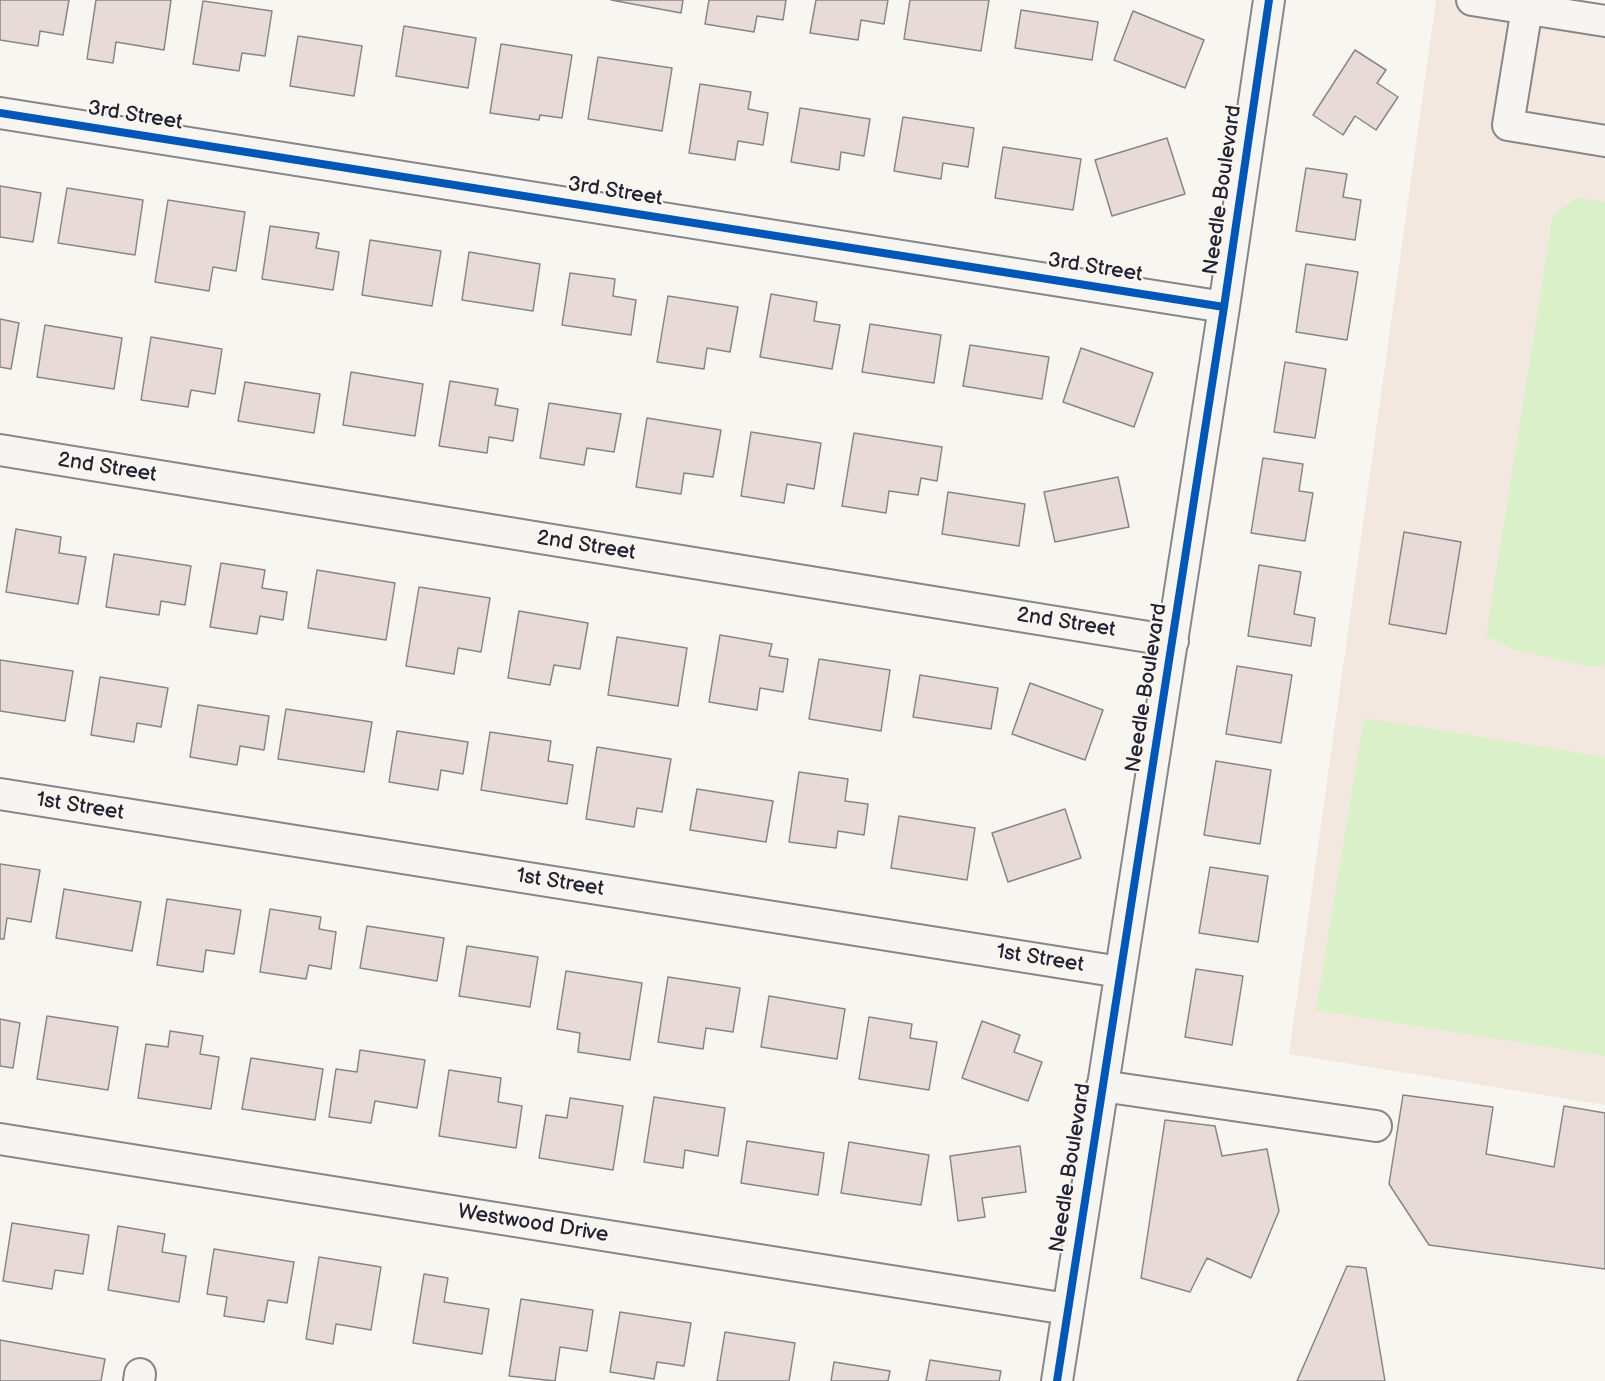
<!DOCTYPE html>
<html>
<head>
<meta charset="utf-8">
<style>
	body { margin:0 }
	canvas { display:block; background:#f8f6f0 }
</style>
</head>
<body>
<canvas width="1605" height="1381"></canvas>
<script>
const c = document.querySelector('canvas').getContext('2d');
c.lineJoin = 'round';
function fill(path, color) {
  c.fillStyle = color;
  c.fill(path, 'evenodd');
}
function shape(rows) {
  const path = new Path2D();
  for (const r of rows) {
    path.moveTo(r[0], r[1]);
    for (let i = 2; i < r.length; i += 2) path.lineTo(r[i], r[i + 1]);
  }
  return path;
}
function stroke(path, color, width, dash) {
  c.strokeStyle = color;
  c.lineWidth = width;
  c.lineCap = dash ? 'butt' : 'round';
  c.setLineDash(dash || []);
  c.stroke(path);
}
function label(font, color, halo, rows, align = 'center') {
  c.font = font + ' "Balsamiq Sans",sans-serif';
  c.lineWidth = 4.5;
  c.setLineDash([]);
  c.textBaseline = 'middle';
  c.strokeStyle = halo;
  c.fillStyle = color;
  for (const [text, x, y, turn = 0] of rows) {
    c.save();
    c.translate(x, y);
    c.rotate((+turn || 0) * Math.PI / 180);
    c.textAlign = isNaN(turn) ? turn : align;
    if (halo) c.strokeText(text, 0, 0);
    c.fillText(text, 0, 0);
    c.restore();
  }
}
const built = shape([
	[1436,0,1479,0,1605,16,1605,1105,1289,1054]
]);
const green = shape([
	[1577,198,1605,202,1605,665,1589,667,1513,649,1486,636,1553,215],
	[1364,718,1605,757,1605,1056,1316,1010]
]);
const building = shape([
	[0,0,69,0,63,35,40,31,38,46,0,40,0,0],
	[96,0,171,0,164,50,116,42,113,63,87,59,96,0],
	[611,0,683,0,681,13,611,0],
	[709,0,786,0,783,20,757,16,754,32,705,24,709,0],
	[816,0,888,0,884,24,861,20,858,40,810,33,816,0],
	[910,0,989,0,981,51,904,39,910,0],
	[203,1,272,11,265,56,242,53,239,71,193,64,203,1],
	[1021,10,1098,22,1092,60,1015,48,1021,10],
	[1133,11,1204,40,1185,88,1114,60,1133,11],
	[404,26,476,38,468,88,396,76,404,26],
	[298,36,362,46,354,96,290,86,298,36],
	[501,44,572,55,562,118,540,115,539,120,490,113,501,44],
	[1355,50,1386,70,1377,83,1398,97,1376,130,1355,116,1343,135,1313,115,1355,50],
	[598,57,672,68,662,131,588,119,598,57],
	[700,84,751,92,748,109,768,113,763,145,738,141,735,160,689,153,700,84],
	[800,108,870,119,864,156,841,152,839,170,791,162,800,108],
	[903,117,974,128,968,167,943,163,941,179,894,171,903,117],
	[1167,138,1185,194,1112,216,1095,160,1167,138],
	[1003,147,1081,159,1073,210,995,198,1003,147],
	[1306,168,1347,174,1343,197,1361,200,1355,240,1296,231,1306,168],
	[0,186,41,193,33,242,0,237,0,186],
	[67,188,143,200,135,255,58,243,67,188],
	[168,200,245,212,236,271,213,267,209,291,155,282,168,200],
	[270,226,319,233,316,248,339,252,333,290,262,279,270,226],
	[370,240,441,251,432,306,362,295,370,240],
	[469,252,540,264,533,311,462,300,469,252],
	[1306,264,1358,272,1347,340,1296,332,1306,264],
	[570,273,615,279,613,296,636,300,631,335,562,325,570,273],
	[771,294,817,302,814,321,840,325,832,369,760,357,771,294],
	[668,296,738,307,730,352,707,348,704,369,657,362,668,296],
	[0,319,19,323,11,369,0,367,0,319],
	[870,324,941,335,934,383,862,372,870,324],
	[45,325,122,338,114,389,37,377,45,325],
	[151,337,222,349,215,394,191,390,188,407,141,400,151,337],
	[970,345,1049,357,1042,399,963,386,970,345],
	[1081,348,1153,373,1134,427,1063,402,1081,348],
	[1285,362,1326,369,1315,438,1274,432,1285,362],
	[351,372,423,384,415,436,343,425,351,372],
	[450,381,498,389,495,405,518,409,513,441,489,437,487,453,439,446,450,381],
	[245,382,320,394,314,433,238,421,245,382],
	[549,403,621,414,614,452,587,448,584,465,540,458,549,403],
	[647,418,721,430,713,477,684,473,681,494,636,487,647,418],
	[751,432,821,443,814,489,787,484,784,503,741,496,751,432],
	[854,433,942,447,937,481,921,478,918,495,889,491,886,513,842,506,854,433],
	[1263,458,1303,464,1299,491,1313,493,1305,541,1251,533,1263,458],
	[1118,477,1129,527,1055,542,1044,492,1118,477],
	[948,492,1025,504,1019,546,942,534,948,492],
	[16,529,61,537,59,553,86,557,78,604,6,592,16,529],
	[1404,532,1461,542,1446,634,1389,624,1404,532],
	[114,554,191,566,185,605,161,601,159,615,106,607,114,554],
	[221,563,265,570,262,588,287,592,283,620,260,616,257,634,210,627,221,563],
	[1259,565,1301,572,1294,614,1315,618,1311,646,1248,636,1259,565],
	[317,570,395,583,386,640,308,628,317,570],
	[419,587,490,598,481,652,458,648,454,674,406,666,419,587],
	[519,611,588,623,580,669,554,665,550,685,508,678,519,611],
	[720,635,772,644,769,656,788,659,783,692,760,688,757,710,709,702,720,635],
	[617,637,687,648,678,706,608,695,617,637],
	[819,659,890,670,881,731,809,719,819,659],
	[0,660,73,671,65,721,0,711,0,660],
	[1237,666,1292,675,1281,743,1226,734,1237,666],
	[920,675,998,688,991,729,913,717,920,675],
	[100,677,168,688,161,727,137,723,134,742,91,735,100,677],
	[1030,683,1103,710,1085,760,1012,734,1030,683],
	[198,705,269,716,264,750,240,746,237,765,190,757,198,705],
	[286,709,372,722,364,772,278,759,286,709],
	[397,731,468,742,463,774,441,770,438,790,389,782,397,731],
	[490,732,551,741,548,761,573,765,567,804,481,790,490,732],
	[597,747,671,759,662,812,637,808,634,827,586,819,597,747],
	[1216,761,1271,770,1260,844,1204,835,1216,761],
	[799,772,848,779,845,801,868,804,864,835,838,831,836,848,789,842,799,772],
	[697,789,773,801,766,842,690,830,697,789],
	[1065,809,1081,858,1008,882,992,833,1065,809],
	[899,816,975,828,967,880,891,868,899,816],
	[0,864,40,870,31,922,7,918,4,939,0,939,0,864],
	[1210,867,1268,876,1258,942,1199,933,1210,867],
	[64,889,141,902,132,951,56,938,64,889],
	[167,899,241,910,234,954,206,950,203,972,157,965,167,899],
	[270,909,321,917,319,929,336,932,331,969,309,965,306,979,260,972,270,909],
	[367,926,444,938,437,981,360,968,367,926],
	[467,946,538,957,530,1007,459,996,467,946],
	[1196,969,1243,976,1232,1045,1185,1037,1196,969],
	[566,971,642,983,630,1060,578,1052,580,1033,557,1029,566,971],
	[668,977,740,988,733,1032,706,1028,703,1049,658,1042,668,977],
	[769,996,845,1009,837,1059,761,1047,769,996],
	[47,1016,118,1027,108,1090,37,1079,47,1016],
	[869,1017,912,1024,910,1038,937,1042,929,1090,859,1079,869,1017],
	[0,1019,20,1023,13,1068,0,1066,0,1019],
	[982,1021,1020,1035,1014,1052,1042,1062,1028,1101,962,1078,982,1021],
	[170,1031,203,1036,200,1054,219,1057,211,1109,138,1098,146,1044,168,1047,170,1031],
	[360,1050,425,1060,417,1108,375,1101,371,1123,329,1117,336,1069,357,1072,360,1050],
	[251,1058,323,1069,315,1120,242,1109,251,1058],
	[449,1070,501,1078,498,1102,522,1106,516,1148,439,1136,449,1070],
	[1403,1095,1493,1107,1486,1154,1554,1167,1564,1106,1605,1113,1605,1269,1429,1245,1389,1184,1403,1095],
	[654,1097,725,1108,718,1156,685,1150,683,1168,644,1162,654,1097],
	[570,1098,623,1106,613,1170,539,1158,546,1115,567,1118,570,1098],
	[1165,1120,1215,1126,1222,1156,1267,1149,1279,1211,1251,1278,1207,1258,1190,1292,1141,1278,1165,1120],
	[747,1141,824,1153,818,1195,741,1183,747,1141],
	[849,1142,929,1155,921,1205,841,1193,849,1142],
	[1020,1146,1026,1192,982,1198,985,1217,958,1221,950,1156,1020,1146],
	[12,1223,89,1235,83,1274,55,1270,52,1289,3,1281,12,1223],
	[118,1226,165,1234,162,1252,186,1256,179,1302,108,1290,118,1226],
	[214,1249,294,1262,287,1303,268,1300,264,1322,224,1316,227,1297,207,1294,214,1249],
	[319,1257,381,1267,371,1330,336,1324,333,1344,306,1339,319,1257],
	[1347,1266,1366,1268,1385,1381,1297,1381,1347,1266],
	[424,1274,448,1278,444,1302,489,1309,482,1354,413,1343,424,1274],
	[521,1299,593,1310,587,1351,560,1347,555,1381,509,1376,521,1299],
	[620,1312,691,1323,684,1366,657,1362,654,1379,610,1372,620,1312],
	[725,1332,795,1343,789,1381,717,1381,725,1332],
	[0,1340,105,1359,101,1381,0,1381,0,1340],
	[930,1360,1001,1371,999,1381,926,1381,930,1360],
	[834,1362,890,1371,888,1381,831,1381,834,1362]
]);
const minor = shape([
	[1472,0,1605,21],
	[1527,8,1508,125,1605,141],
	[0,113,1224,307],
	[0,450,1173,641],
	[0,794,1120,972],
	[1102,1086,1376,1126],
	[0,1139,1067,1309],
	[139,1381,140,1374],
	[1057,1381,1224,307,1269,0]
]);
const cycleway = shape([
	[0,113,1224,307],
	[1057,1381,1224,307,1269,0]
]);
const streetNames = [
	["3rd Street",135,116,9],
	["Needle Boulevard",1223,190,-82],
	["3rd Street",615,192,9],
	["3rd Street",1095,268,9],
	["2nd Street",107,468,9],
	["2nd Street",586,546,9],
	["2nd Street",1066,623,9],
	["Needle Boulevard",1147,688,-81],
	["1st Street",80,807,9],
	["1st Street",560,883,9],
	["1st Street",1040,959,9],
	["Needle Boulevard",1071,1168,-81],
	["Westwood Drive",533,1224,9]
];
fill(built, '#f3e8e0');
fill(green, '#daf0c8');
fill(building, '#e8dbd7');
stroke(building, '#878688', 1.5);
stroke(minor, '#878688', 34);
stroke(minor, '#f6f5f1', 30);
stroke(cycleway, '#0057b8', 8);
label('21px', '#22223b', '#fbf7ec', streetNames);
</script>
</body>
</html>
